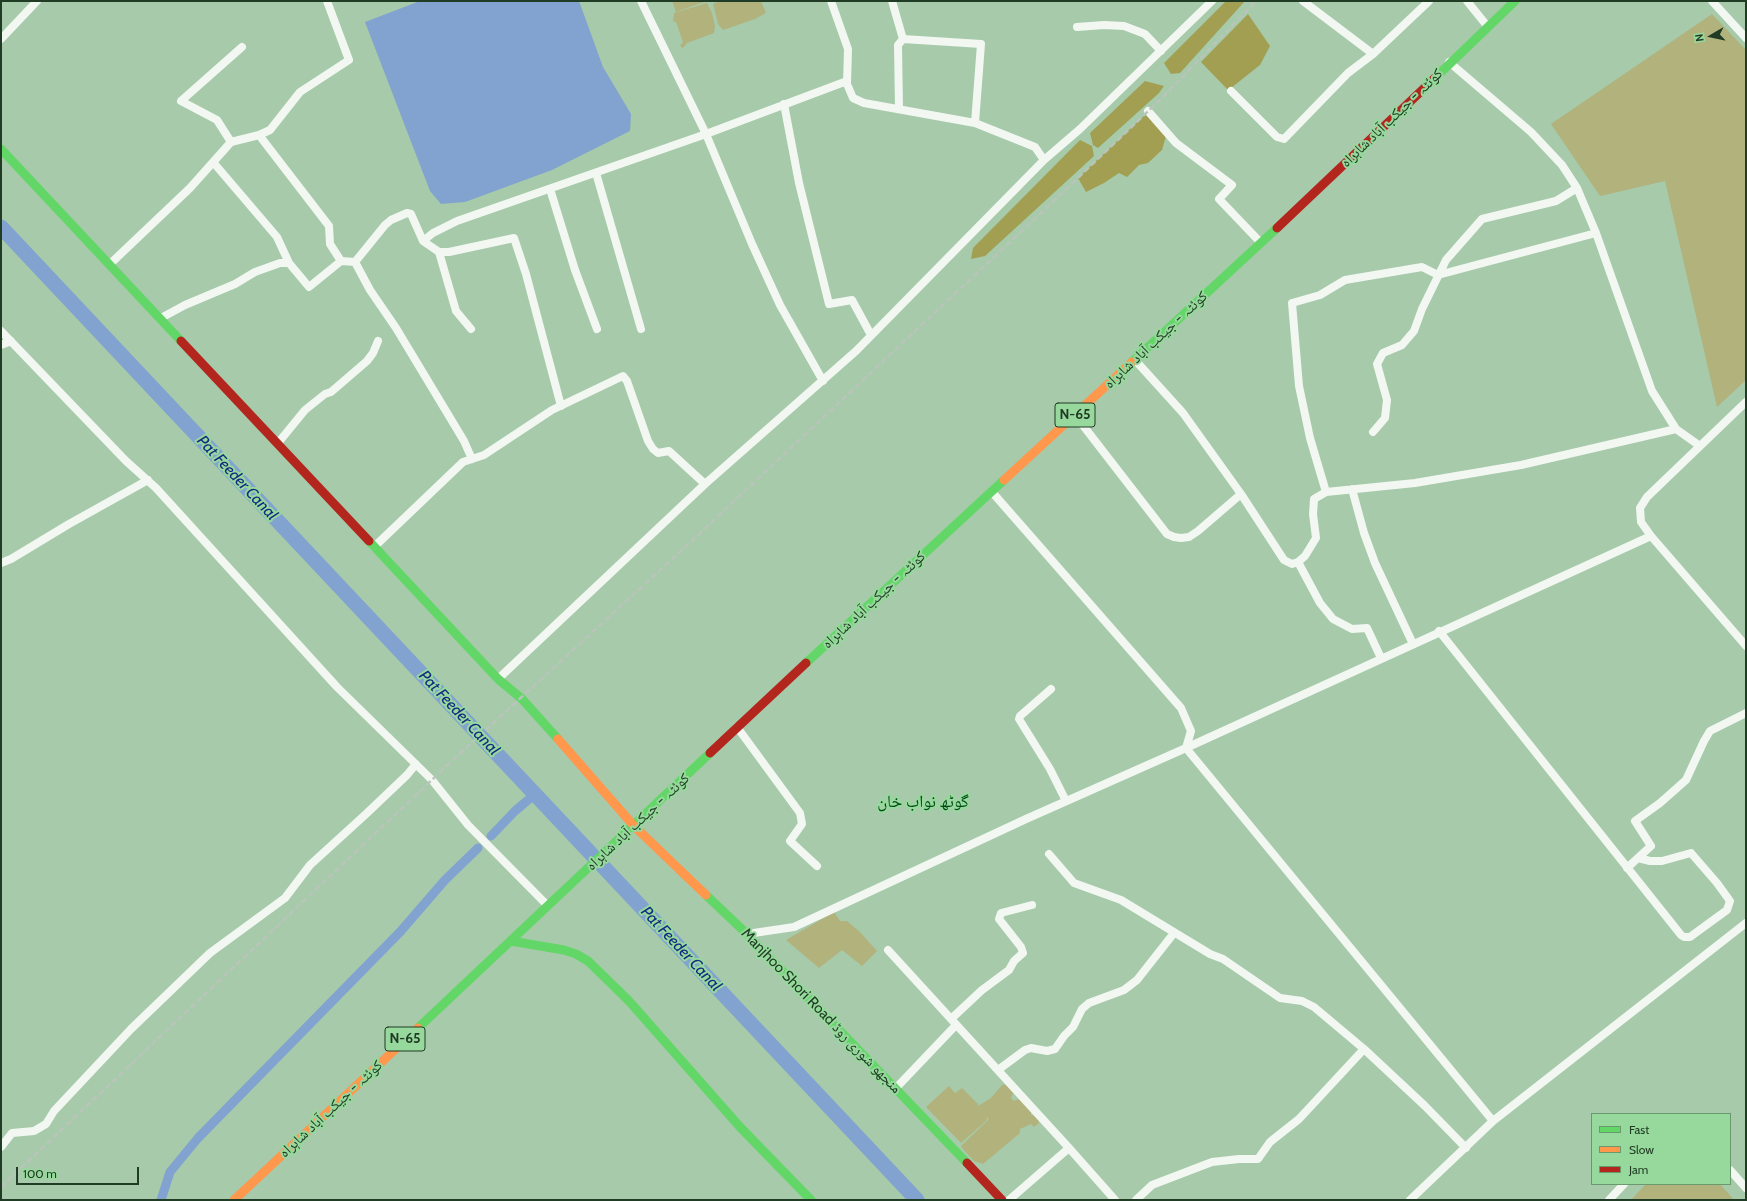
<!DOCTYPE html>
<html>
<head>
<meta charset="utf-8">
<style>
	body { margin:0 }
	#map { position:relative; width:1747px; height:1201px; overflow:hidden; background:#a6caaa; font-family:Cabin,sans-serif }
	canvas { display:block }
	.frame { position:absolute; inset:0; border:2px solid #213c24; pointer-events:none }
	.legend { position:absolute; left:1591px; top:1113px; width:140px; height:72px; box-sizing:border-box; background:#97d99d; border:1px solid #689a6d; margin:0; padding:5px 7px; list-style:none; font-size:12px; color:#213c24 }
	.legend li { display:flex; align-items:center; gap:8px; height:20px }
	.legend b { width:20px; border:1px solid #689a6d }
	.north { position:absolute; left:1691px; top:16px; width:40px; height:40px; -webkit-text-stroke:3px #97d99d; paint-order:stroke; rotate:261deg; font-size:11px; font-weight:700; line-height:16px; text-align:center; color:#213c24 }
	.north::after { content:''; display:block; margin:auto; width:14px; height:18px; background:#213c24; clip-path:polygon(50% 0,100% 100%,50% 72%,0 100%) }
	.scale { position:absolute; left:16px; top:1167px; width:123px; height:18px; box-sizing:border-box; border:2px solid #213c24; border-top:0; padding-left:5px; font-size:12px; line-height:14px; white-space:nowrap; color:#213c24; -webkit-text-stroke:3px #97d99d; paint-order:stroke }
</style>
</head>
<body>
<div id="map">
<canvas width="1747" height="1201"></canvas>
<div class="frame"></div>
<ul class="legend">
<li><b style="height:5px;background:#63d668"></b>Fast</li>
<li><b style="height:5px;background:#ff974d"></b>Slow</li>
<li><b style="height:5px;background:#b3261e"></b>Jam</li>
</ul>
<div class="north">N</div>
<div class="scale">100 m</div>
</div>
<script>
const c = document.querySelector('canvas').getContext('2d');
c.lineJoin = 'round';
function fill(path, color) {
  c.fillStyle = color;
  c.fill(path, 'evenodd');
}
function shape(rows) {
  const path = new Path2D();
  for (const r of rows) {
    path.moveTo(r[0], r[1]);
    for (let i = 2; i < r.length; i += 2) path.lineTo(r[i], r[i + 1]);
  }
  return path;
}
function stroke(path, color, width, dash) {
  c.strokeStyle = color;
  c.lineWidth = width;
  c.lineCap = dash ? 'butt' : 'round';
  c.setLineDash(dash || []);
  c.stroke(path);
}
function label(font, color, halo, rows, align = 'center') {
  c.font = font + ' Cabin,"Noto Naskh Arabic",sans-serif';
  c.lineWidth = 4;
  c.setLineDash([]);
  c.textBaseline = 'middle';
  c.strokeStyle = halo;
  c.fillStyle = color;
  for (const [text, x, y, turn = 0] of rows) {
    c.save();
    c.translate(x, y);
    c.rotate((+turn || 0) * Math.PI / 180);
    c.textAlign = isNaN(turn) ? turn : align;
    if (halo) c.strokeText(text, 0, 0);
    c.fillText(text, 0, 0);
    c.restore();
  }
}
const green = shape([
	[672,1,707,1,676,12],
	[720,1,761,1,766,13,755,19,723,30,718,24,713,4],
	[707,3,712,13,715,26,714,33,687,43,683,48,680,46,683,42,676,22,673,21,674,13],
	[1712,14,1746,50,1746,380,1717,407,1665,181,1600,196,1551,124],
	[834,912,840,921,847,921,860,932,877,951,862,966,842,950,819,968,786,940],
	[1008,1084,1014,1091,1011,1098,1014,1101,1019,1099,1031,1108,1031,1115,1038,1117,1039,1123,1034,1127,1031,1124,1020,1129,1020,1133,983,1164,974,1161,963,1149,961,1146,988,1120,988,1116,986,1121,961,1143,926,1107,949,1086,955,1093,962,1088,978,1104,978,1106,991,1098,1002,1085],
	[1646,1184,1720,1184,1734,1200,1631,1200]
]);
const forest = shape([
	[1226,1,1245,1,1180,73,1171,74,1164,63],
	[1248,14,1270,46,1260,65,1231,88,1227,89,1201,62],
	[1145,81,1164,86,1159,93,1098,148,1093,145,1090,133],
	[1146,114,1166,136,1162,150,1148,163,1139,165,1127,177,1119,173,1104,183,1086,192,1078,178],
	[1080,140,1092,146,1094,156,985,256,971,259,973,248]
]);
const water = shape([
	[420,1,579,1,603,67,631,114,630,131,552,170,465,202,441,204,430,191,365,22]
]);
const canal = shape([
	[491,836,515,811,535,794],
	[161,1200,170,1172,198,1138,400,932,445,880,478,848]
]);
const river = shape([
	[1,227,917,1200]
]);
const street = shape([
	[831,1,848,49,847,84,853,98,864,103,975,123,1035,147,1044,160],
	[892,1,903,39,898,45,899,109],
	[1303,1,1373,54],
	[1467,1,1488,27],
	[1712,1,1746,38],
	[1077,27,1104,25,1124,26,1145,34,1161,51],
	[1,39,37,1],
	[903,39,981,44,975,123],
	[1231,91,1277,137,1284,139,1348,73,1373,54,1429,1],
	[784,104,799,183,829,304,852,300,871,335],
	[1148,111,1176,143,1232,185,1219,199,1261,243],
	[259,135,329,226,330,244,341,261],
	[231,142,259,135,270,130,300,92,349,60,327,1],
	[213,162,277,237,289,263],
	[596,173,641,329],
	[1577,188,1596,233,1652,391,1676,429],
	[550,189,575,270,597,329],
	[1596,233,1438,275,1422,267,1345,280,1320,295,1292,303,1299,386,1310,438,1326,492,1415,483,1521,465,1676,429,1700,446],
	[423,241,433,233,457,221,706,134,641,1],
	[439,252,456,311,471,329],
	[355,262,385,225,391,220,407,213,411,214,423,241,439,252,449,252,514,238,526,274,561,406],
	[355,262,370,290,396,328,449,416,464,441,472,459],
	[110,264,190,188,231,142,217,120,181,101,242,47],
	[161,318,185,305,235,284,255,272,280,263,289,263,309,287,341,261,355,262],
	[1,331,126,461,156,488,337,687,432,780,468,825,548,906],
	[1,345,11,341],
	[1135,360,1183,413,1241,494,1284,560,1292,564,1298,562,1305,556,1316,538,1313,514,1314,499,1326,492],
	[823,381,780,305,752,244,706,134,847,81],
	[1746,402,1647,497,1640,508,1641,522,1651,536,1746,646],
	[1075,415,1167,534,1174,537,1181,538,1189,537,1198,531,1241,494],
	[1373,432,1385,418,1387,400,1377,364,1383,353,1402,345,1414,331,1422,309,1446,260,1482,219,1556,201,1577,188,1562,165,1531,132,1449,62],
	[278,443,305,410,325,394,331,392,367,361,373,353,378,341],
	[1352,489,1364,533,1375,563,1413,644],
	[992,492,1181,708,1191,731,1186,748,1493,1121],
	[374,547,463,462,484,455,552,410,623,376,627,381,648,441,653,449,658,453,669,451,705,484],
	[1298,562,1320,603,1333,619,1352,629,1367,628,1381,658],
	[1,563,11,559,69,524,148,480],
	[1439,631,1681,935,1684,937,1690,937,1727,910,1730,901,1717,883,1691,853,1662,861,1650,861,1638,858],
	[498,679,705,484,856,351,1044,160,1080,129,1212,1],
	[1051,689,1020,716,1019,719,1050,769,1066,801],
	[737,727,800,813,802,824,790,841,817,866],
	[1049,854,1074,883,1121,900,1210,954,1223,959,1280,998,1302,1001,1314,1007,1364,1049,1425,1106,1466,1148],
	[1627,868,1651,846,1635,821,1660,803,1686,780,1704,741,1710,731,1746,713],
	[747,934,794,927,1026,819,1186,748,1651,536],
	[888,950,1069,1148,1115,1200],
	[951,1019,982,990,1009,970,1014,961,1023,953,1021,947,999,919,1001,913,1032,905],
	[998,1070,1025,1050,1031,1048,1047,1051,1055,1049,1064,1036,1073,1027,1082,1009,1089,1003,1124,990,1137,980,1174,933],
	[896,1088,956,1025],
	[1,1147,12,1133,34,1131,46,1124,54,1111,131,1029,210,953,285,898,310,865,366,814,407,775,416,764],
	[1730,1170,1746,1188],
	[1009,1200,1069,1148],
	[1136,1200,1152,1185,1212,1162,1239,1159,1258,1159,1270,1142,1299,1119,1364,1049],
	[1410,1200,1493,1121,1746,923],
	[1609,1200,1624,1184]
]);
const fast = shape([
	[1436,77,1515,1],
	[1,149,181,341],
	[1132,362,1277,228],
	[369,541,498,679,522,699,558,739],
	[806,663,1004,480],
	[706,895,747,934,967,1163],
	[511,941,564,950,576,954,588,961,629,1001,740,1127,811,1200],
	[418,1028,710,753]
]);
const slow = shape([
	[1004,480,1132,362],
	[558,739,634,826,706,895],
	[234,1200,418,1028]
]);
const jam = shape([
	[1277,228,1436,77],
	[181,341,369,541],
	[710,753,806,663],
	[967,1163,1002,1200]
]);
const rail = shape([
	[1,1187,454,759,682,550,1042,212,1161,99,1256,1]
]);
const shields = [
	[1075,415,40],
	[405,1039,40]
];
const shieldNames = [
	["N-65",1075,415],
	["N-65",405,1039]
];
const streetNames = [
	["کوئٹہ - جیکب آباد شاہراہ",1392,118,-44],
	["کوئٹہ - جیکب آباد شاہراہ",1156,340,-43],
	["کوئٹہ - جیکب آباد شاہراہ",874,600,-43],
	["کوئٹہ - جیکب آباد شاہراہ",638,822,-43],
	["Manjhoo Shori Road منجھو شوری روڈ",821,1011,46],
	["کوئٹہ - جیکب آباد شاہراہ",331,1109,-43]
];
const waterNames = [
	["Pat Feeder Canal",237,478,47],
	["Pat Feeder Canal",459,713,47],
	["Pat Feeder Canal",681,949,47]
];
const quarterNames = [
	["گوٹھ نواب خان",923,802]
];
fill(green, '#b2b27d');
fill(forest, '#a39f52');
fill(water, '#82a3d0');
stroke(canal, '#82a3d0', 9);
stroke(river, '#82a3d0', 15);
stroke(street, '#f2f7f2', 8);
stroke(fast, '#63d668', 9);
stroke(slow, '#ff974d', 9);
stroke(jam, '#b3261e', 9);
stroke(rail, '#bac4bb', 2.5, [6, 3]);
for (const [x, y, w] of shields) {
  const box = new Path2D();
  box.roundRect(x - w / 2, y - 12, w, 24, 3);
  c.fillStyle = '#97d99d';
  c.fill(box);
  stroke(box, '#213c24', 1);
}
label('bold 14px', '#213c24', null, shieldNames);
label('15px', '#213c24', '#97d99d', streetNames);
label('italic 16px', '#142983', '#97d99d', waterNames);
label('17px', '#004b17', '#97d99d', quarterNames);
</script>
</body>
</html>
